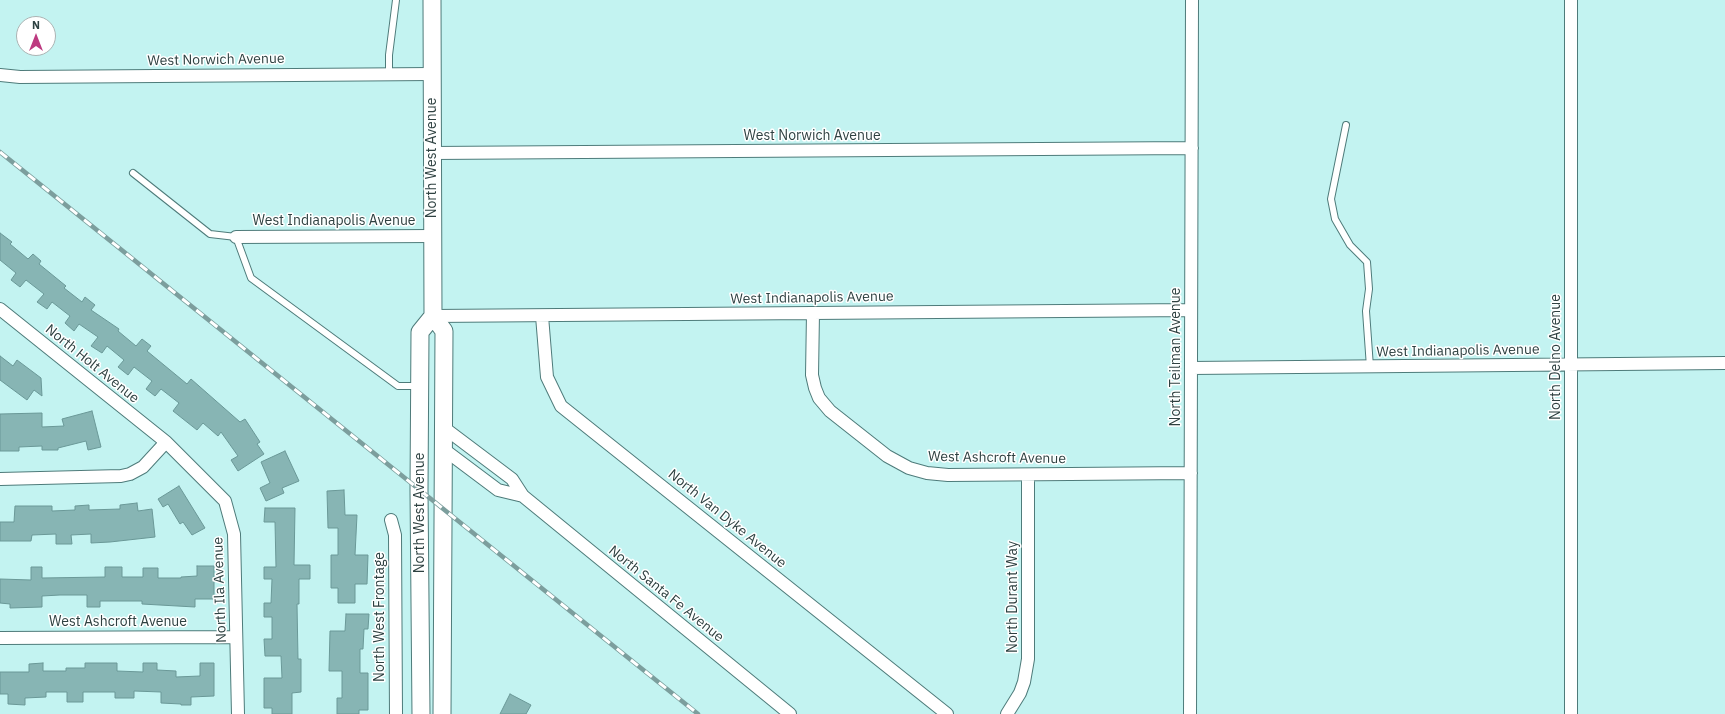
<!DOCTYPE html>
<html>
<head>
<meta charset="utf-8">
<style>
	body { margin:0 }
	#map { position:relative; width:1725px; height:714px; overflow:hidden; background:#c3f3f1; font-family:"IBM Plex Sans",sans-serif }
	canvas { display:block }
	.north { position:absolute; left:16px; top:16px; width:40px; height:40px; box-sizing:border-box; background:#fff; border:1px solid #abb3b3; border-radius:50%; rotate:0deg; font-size:11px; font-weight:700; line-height:16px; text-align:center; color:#2e4141 }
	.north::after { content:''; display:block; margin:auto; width:14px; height:18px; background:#bd3a80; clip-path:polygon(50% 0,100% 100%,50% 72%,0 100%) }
</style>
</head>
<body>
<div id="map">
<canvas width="1725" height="714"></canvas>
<div class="north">N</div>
</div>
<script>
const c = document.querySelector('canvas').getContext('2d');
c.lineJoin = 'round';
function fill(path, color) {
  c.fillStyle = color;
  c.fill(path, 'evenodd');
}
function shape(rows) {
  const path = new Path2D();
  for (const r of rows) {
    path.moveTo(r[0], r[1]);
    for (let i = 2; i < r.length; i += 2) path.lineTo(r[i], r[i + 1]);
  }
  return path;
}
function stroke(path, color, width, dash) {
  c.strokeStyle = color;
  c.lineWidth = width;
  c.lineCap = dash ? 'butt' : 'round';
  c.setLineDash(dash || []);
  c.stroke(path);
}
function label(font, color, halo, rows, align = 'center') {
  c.font = font + ' "IBM Plex Sans",sans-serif';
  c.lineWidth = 3;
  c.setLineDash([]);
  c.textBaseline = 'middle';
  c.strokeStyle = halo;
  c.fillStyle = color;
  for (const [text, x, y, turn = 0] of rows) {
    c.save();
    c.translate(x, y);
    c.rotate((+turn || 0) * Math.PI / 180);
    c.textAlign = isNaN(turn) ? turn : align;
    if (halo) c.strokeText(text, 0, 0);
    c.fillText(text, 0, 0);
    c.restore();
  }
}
const building = shape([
	[0,233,12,242,10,244,28,259,33,254,41,261,39,264,66,286,64,288,82,302,85,297,95,305,91,310,119,329,118,331,136,346,142,339,151,346,147,351,187,384,191,379,240,422,245,419,260,442,257,444,264,454,238,471,231,460,238,456,221,432,218,436,203,423,197,430,173,411,179,403,161,389,155,396,146,389,152,381,134,367,128,375,118,367,124,360,107,346,102,353,91,346,98,337,79,324,74,331,65,323,70,316,52,302,47,309,37,302,44,294,26,280,20,287,11,280,16,273,0,260,0,233],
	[0,356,13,366,17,360,41,378,42,396,34,390,27,400,0,380,0,356],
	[92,411,101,447,88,450,86,441,58,448,58,450,42,450,42,446,19,447,19,451,0,451,0,414,42,413,42,427,64,426,62,419,92,411],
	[285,451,299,481,282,488,284,493,266,501,260,488,270,483,261,462,285,451],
	[179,486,205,528,192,535,183,522,180,524,168,504,163,507,158,499,179,486],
	[344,490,345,515,357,515,355,555,368,555,367,584,355,584,355,603,338,603,338,588,331,588,331,555,338,555,338,528,328,528,327,491,344,490],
	[137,503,138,511,152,509,155,537,110,542,91,543,91,534,71,535,72,544,56,544,56,534,32,535,31,541,0,541,0,522,14,522,15,506,52,506,52,511,75,510,75,506,89,505,89,510,120,509,120,505,137,503],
	[265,508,295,508,294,565,310,565,310,579,299,579,299,604,297,604,298,659,301,659,301,692,292,693,292,714,272,714,272,708,264,708,264,678,282,678,281,656,265,656,264,639,272,639,272,617,264,617,264,603,271,603,272,579,264,579,264,567,276,567,275,522,264,522,265,508],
	[197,566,214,566,214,599,195,599,195,607,142,604,142,601,100,601,100,607,87,607,87,595,60,595,42,596,42,607,10,608,10,604,0,603,0,579,31,580,31,567,42,567,42,578,105,577,105,567,122,567,122,577,143,577,143,568,158,568,158,578,181,578,181,577,197,576,197,566],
	[346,614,369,614,368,629,364,629,363,649,360,649,360,673,368,673,368,710,359,710,359,714,337,714,337,698,342,698,342,671,329,671,330,631,345,631,346,614],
	[43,663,43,671,66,671,66,668,85,668,85,663,117,663,117,671,143,672,143,663,157,663,157,670,176,671,176,677,200,676,200,663,214,663,214,696,191,697,191,705,181,705,181,704,161,703,161,692,134,691,134,698,115,698,115,692,83,692,83,702,67,702,67,692,46,692,46,697,25,698,25,705,8,704,8,694,0,694,0,672,29,672,29,664,43,663],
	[510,694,531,705,526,714,500,714,510,694]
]);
const service = shape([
	[389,74,389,55,396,0],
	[1346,125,1331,199,1335,219,1350,245,1367,262,1369,289,1366,311,1370,367],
	[133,173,210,234,236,237,251,278,398,386,419,386]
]);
const minor = shape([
	[0,75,20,77,432,74],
	[432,153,1192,148],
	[236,237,433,236],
	[0,309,166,442,225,501,234,534,238,714],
	[813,313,812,375,815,388,819,398,830,411,887,456,909,468,927,473,948,475,1191,473],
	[433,316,1191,310],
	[542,316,547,377,561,406,947,714],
	[1191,368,1725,363],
	[443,427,512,479,523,496,790,714],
	[442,448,498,490,523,496],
	[0,479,121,476,130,474,143,467,166,442],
	[391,520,395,535,396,714],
	[0,638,236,637],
	[1007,714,1020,693,1024,682,1028,659,1028,475],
	[1190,714,1192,0],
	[1571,714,1571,0]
]);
const secondary = shape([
	[432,0,433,316,444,331,442,714],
	[421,714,419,490,420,332,433,316]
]);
const rail = shape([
	[0,152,698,714]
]);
const streetNames = [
	["West Norwich Avenue",216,60,-1],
	["West Norwich Avenue",812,136],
	["North West Avenue",432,158,-90],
	["West Indianapolis Avenue",334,221],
	["West Indianapolis Avenue",812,298,-1],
	["West Indianapolis Avenue",1458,351,-1],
	["North Teilman Avenue",1176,357,-90],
	["North Delno Avenue",1556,357,-90],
	["North Holt Avenue",92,364,39],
	["West Ashcroft Avenue",997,458,1],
	["North West Avenue",420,513,-90],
	["North Van Dyke Avenue",727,519,39],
	["North Ila Avenue",220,590,-92],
	["North Santa Fe Avenue",666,594,39],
	["North Durant Way",1013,597,-90],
	["North West Frontage",380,617,-90],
	["West Ashcroft Avenue",118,622]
];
fill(building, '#87b5b4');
stroke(building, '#6a9897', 1);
stroke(service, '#4e7b7a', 8);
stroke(minor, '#4e7b7a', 14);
stroke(secondary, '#4e7b7a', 19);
stroke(service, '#fff', 6);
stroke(minor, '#fff', 12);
stroke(secondary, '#fff', 17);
stroke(rail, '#7c9e9d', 4.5);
stroke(rail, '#fff', 3, [9]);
label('14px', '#2e4141', '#fff', streetNames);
</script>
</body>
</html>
